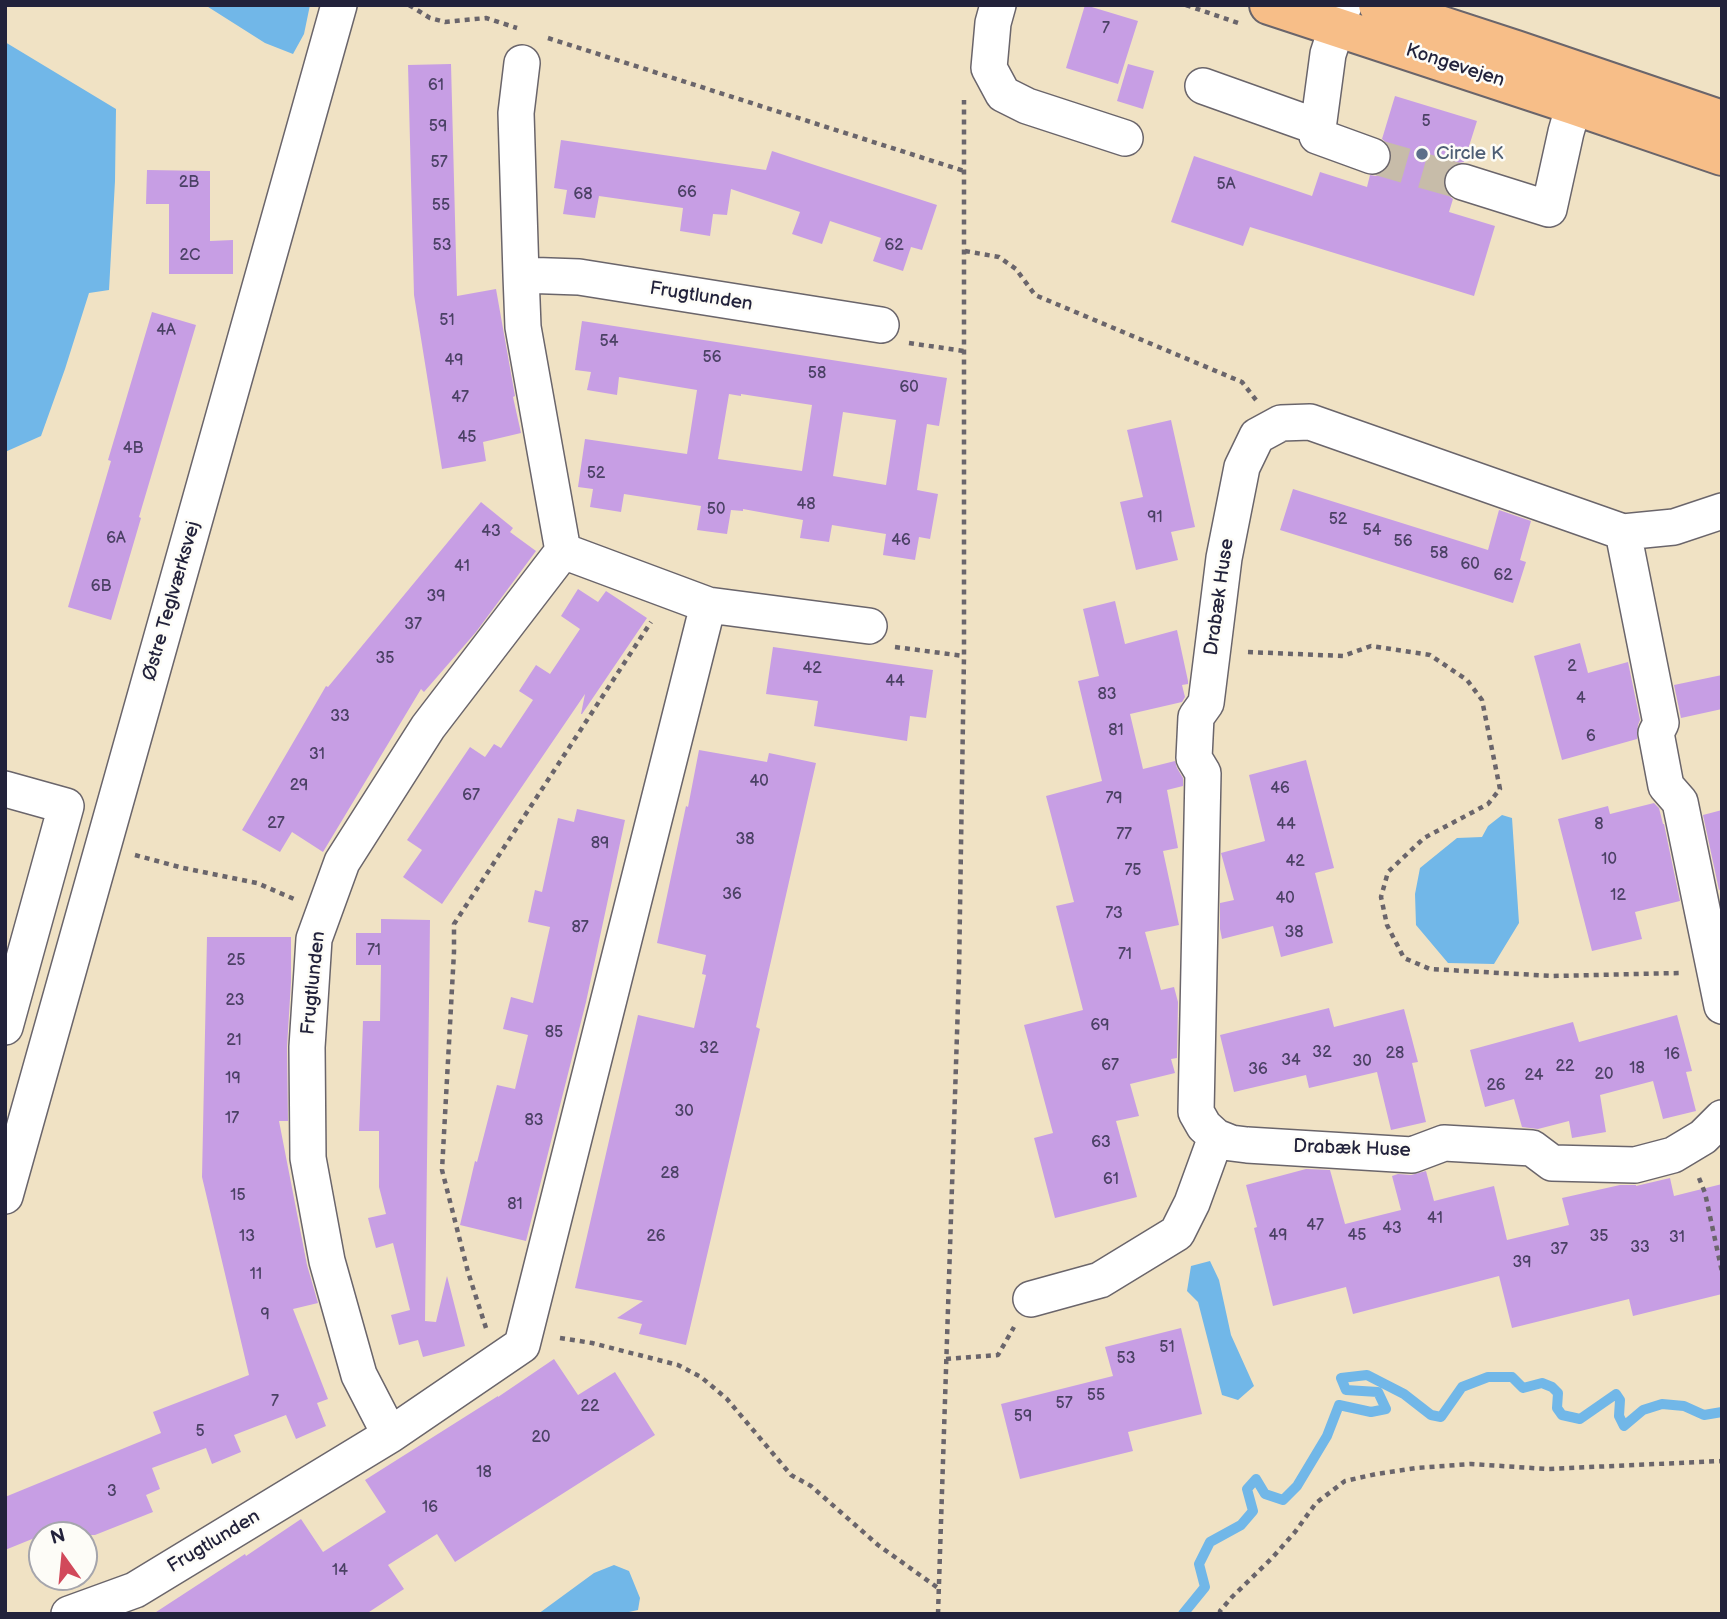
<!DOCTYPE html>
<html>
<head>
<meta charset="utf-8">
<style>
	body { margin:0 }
	#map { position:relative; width:1727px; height:1619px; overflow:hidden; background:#f0e2c4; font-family:"Balsamiq Sans",sans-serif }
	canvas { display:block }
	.frame { position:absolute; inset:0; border:7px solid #22223b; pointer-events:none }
	.north { position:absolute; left:28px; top:1521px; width:70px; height:70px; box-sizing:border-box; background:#fdfcf7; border:2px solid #a5a5ac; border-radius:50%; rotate:345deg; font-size:19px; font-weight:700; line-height:28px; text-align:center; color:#22223b }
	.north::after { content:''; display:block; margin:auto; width:24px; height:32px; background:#d1495b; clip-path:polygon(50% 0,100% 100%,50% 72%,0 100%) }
</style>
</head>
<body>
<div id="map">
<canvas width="1727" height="1619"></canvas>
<div class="frame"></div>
<div class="north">N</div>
</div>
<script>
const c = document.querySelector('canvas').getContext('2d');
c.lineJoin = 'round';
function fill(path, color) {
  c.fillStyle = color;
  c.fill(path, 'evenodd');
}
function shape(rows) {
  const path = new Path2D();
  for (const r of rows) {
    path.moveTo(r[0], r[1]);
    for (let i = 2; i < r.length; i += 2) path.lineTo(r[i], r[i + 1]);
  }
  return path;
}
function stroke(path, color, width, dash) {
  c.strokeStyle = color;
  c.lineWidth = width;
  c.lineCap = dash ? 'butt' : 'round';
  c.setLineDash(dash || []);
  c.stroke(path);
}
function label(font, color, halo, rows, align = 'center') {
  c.font = font + ' "Balsamiq Sans",sans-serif';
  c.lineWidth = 5;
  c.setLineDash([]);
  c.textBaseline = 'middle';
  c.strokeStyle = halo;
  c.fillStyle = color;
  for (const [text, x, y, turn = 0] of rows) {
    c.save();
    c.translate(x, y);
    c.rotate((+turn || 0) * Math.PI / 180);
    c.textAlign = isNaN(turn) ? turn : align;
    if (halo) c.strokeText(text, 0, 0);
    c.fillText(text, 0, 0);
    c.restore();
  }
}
const water = shape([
	[205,5,310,5,304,34,293,54,265,43],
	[5,42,116,109,115,181,109,290,89,293,65,369,41,436,5,452],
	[1502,815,1512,818,1519,923,1494,964,1448,963,1416,925,1415,894,1420,868,1457,838,1482,837,1488,826],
	[1210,1261,1219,1280,1231,1335,1254,1386,1238,1400,1222,1395,1198,1302,1187,1291,1191,1266],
	[614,1565,629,1571,640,1598,638,1610,620,1614,538,1614,594,1573]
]);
const stream = shape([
	[1183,1614,1205,1587,1199,1564,1210,1542,1241,1525,1253,1511,1247,1489,1256,1479,1265,1494,1283,1500,1297,1486,1327,1436,1339,1405,1371,1412,1386,1409,1378,1392,1346,1390,1341,1378,1367,1375,1404,1394,1431,1415,1441,1417,1462,1387,1488,1377,1512,1377,1523,1388,1542,1383,1552,1387,1558,1393,1557,1408,1562,1415,1580,1419,1616,1394,1620,1400,1619,1416,1624,1426,1643,1410,1662,1404,1684,1406,1704,1415,1722,1412]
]);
const building = shape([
	[1085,5,1138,21,1118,84,1066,68],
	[451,64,457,296,496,289,515,396,513,397,521,433,483,442,486,461,442,469,414,295,408,65],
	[1128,64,1154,71,1143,109,1117,101],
	[1395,96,1477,121,1464,162,1458,163,1449,168,1444,175,1443,186,1448,195,1453,199,1449,212,1495,226,1474,296,1250,227,1243,246,1171,222,1194,156,1312,196,1320,172,1367,187,1370,175,1376,176,1384,172,1391,162,1392,152,1388,144,1382,139],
	[561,140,766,170,772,151,937,205,922,250,911,247,903,271,873,261,881,238,830,221,822,244,792,234,800,212,731,189,727,215,713,214,710,236,680,231,683,208,599,196,595,218,563,214,567,190,554,188],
	[147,170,210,171,210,241,233,240,233,274,169,274,169,204,146,204],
	[152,312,196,325,139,517,141,518,111,620,68,607,111,461,108,460],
	[582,321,947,378,939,426,927,424,917,490,938,494,930,539,919,537,915,560,883,555,886,534,832,525,829,542,800,538,803,520,743,509,743,511,731,510,727,534,697,530,701,506,624,494,621,512,590,507,593,489,578,487,585,439,687,454,697,390,619,377,617,395,587,390,591,372,575,370],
	[729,394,741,396,741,394,812,405,802,471,718,459],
	[843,412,896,420,886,485,833,476],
	[1171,420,1195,527,1171,532,1178,560,1136,570,1120,502,1143,497,1127,430],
	[1293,489,1488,550,1499,510,1531,521,1520,560,1526,562,1513,603,1280,530],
	[481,502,513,528,510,532,536,551,476,632,424,692,421,689,323,852,292,832,280,852,242,830,326,686,328,687],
	[578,589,598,602,606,591,647,618,582,714,581,714,585,694,442,904,403,877,422,850,407,840,470,747,485,757,494,744,501,748,533,700,519,691,536,665,550,674,580,629,561,616],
	[1115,601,1125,644,1177,630,1188,681,1188,684,1182,685,1185,697,1182,702,1130,714,1143,769,1175,761,1177,768,1183,778,1183,786,1167,790,1178,848,1163,851,1179,925,1145,932,1161,990,1174,987,1178,1002,1177,1058,1171,1059,1175,1073,1130,1084,1139,1116,1116,1121,1137,1197,1055,1218,1034,1138,1053,1133,1024,1025,1083,1010,1056,906,1074,902,1046,796,1102,781,1078,681,1099,676,1083,609],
	[1580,643,1588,673,1628,662,1640,720,1638,725,1637,739,1562,760,1534,656],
	[773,647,933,670,926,718,910,716,907,741,814,726,818,701,766,694],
	[1722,675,1722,709,1681,718,1674,685],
	[699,750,767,762,769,753,816,763,756,1027,760,1029,686,1345,639,1334,642,1324,617,1318,643,1301,575,1288,638,1015,694,1028,706,975,702,974,706,955,657,943,686,806,688,807],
	[1306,760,1334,868,1315,873,1333,943,1281,957,1273,926,1222,939,1220,929,1220,903,1234,900,1221,853,1265,841,1249,775],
	[1654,803,1659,808,1663,824,1664,824,1680,901,1635,912,1642,939,1592,951,1558,819,1608,806,1610,814],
	[577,809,625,820,586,1002,526,1241,460,1225,475,1161,477,1162,497,1085,515,1089,528,1035,503,1029,511,997,533,1003,550,927,528,922,535,890,542,892,558,818,574,822],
	[1722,810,1722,889,1719,890,1703,815],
	[381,919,430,920,425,1321,436,1322,447,1276,465,1346,423,1357,418,1340,399,1345,391,1315,410,1310,393,1243,376,1248,368,1218,386,1214,379,1187,379,1131,359,1131,363,1021,380,1021,381,965,356,965,356,933,381,933],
	[207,937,291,937,291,982,287,1047,288,1121,279,1121,307,1265,318,1303,293,1309,328,1399,317,1403,326,1426,296,1439,286,1415,234,1435,241,1452,212,1464,206,1448,152,1468,160,1489,146,1495,153,1512,95,1535,42,1535,5,1550,5,1497,161,1433,153,1412,249,1375,202,1177],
	[1329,1008,1334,1027,1404,1009,1418,1062,1412,1063,1426,1122,1391,1130,1377,1072,1309,1088,1306,1075,1234,1092,1220,1035],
	[1677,1015,1692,1071,1686,1072,1696,1111,1663,1119,1653,1081,1600,1095,1606,1132,1572,1138,1569,1121,1538,1129,1522,1127,1514,1099,1485,1107,1470,1050,1573,1022,1579,1042],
	[1306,1169,1330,1170,1345,1224,1401,1210,1392,1176,1398,1174,1411,1175,1426,1171,1434,1201,1494,1186,1507,1240,1569,1225,1562,1198,1620,1185,1636,1185,1636,1186,1670,1178,1674,1196,1722,1184,1722,1294,1633,1316,1629,1299,1512,1328,1499,1276,1353,1314,1346,1287,1273,1306,1254,1228,1257,1227,1246,1185],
	[1181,1328,1202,1414,1128,1432,1133,1451,1020,1479,1001,1404,1113,1376,1105,1347],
	[554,1359,578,1395,615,1372,655,1435,455,1562,437,1534,388,1565,404,1589,366,1614,153,1614,245,1554,246,1556,301,1519,323,1552,386,1512,365,1480,498,1396,498,1397]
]);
const minorTunnel = shape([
	[1372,156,1463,182]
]);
const path = shape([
	[409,5,430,18,445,22,486,18,517,28],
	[1186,5,1238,23],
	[548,38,964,171],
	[965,251,999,257,1016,269,1035,295,1242,382,1256,400],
	[909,343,964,351],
	[895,647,964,656],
	[1248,652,1343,656,1371,646,1430,655,1467,680,1482,700,1500,789,1488,804,1424,838,1388,872,1381,897,1387,925,1404,958,1430,969,1553,976,1679,973],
	[135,855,183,868,257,883,294,899],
	[1699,1178,1705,1193,1722,1272],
	[486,1328,468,1272,442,1170,454,952,454,924,651,622],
	[560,1338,592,1343,678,1365,701,1377,727,1399,791,1475,811,1486,878,1545,938,1588],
	[946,1359,998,1355,1014,1327],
	[938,1614,959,973,964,656,964,100],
	[1220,1614,1220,1611,1232,1597,1273,1557,1295,1532,1316,1503,1345,1481,1376,1474,1416,1468,1471,1464,1547,1469,1722,1461]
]);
const minor = shape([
	[998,5,993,23,989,68,1003,94,1027,106,1125,138],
	[1344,5,1328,54,1317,136,1372,156],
	[522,63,516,113,521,275,579,277,881,325],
	[1203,86,1318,127],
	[1463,182,1549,209,1566,132,1582,77],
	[521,275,523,327,563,551,708,605,869,626],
	[1722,511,1674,527,1623,532,1310,422,1281,423,1257,436,1242,467,1224,558,1206,703,1196,717,1194,758,1203,773,1196,1112,1204,1126,1216,1137,1231,1143,1247,1145,1412,1155,1444,1143,1532,1148,1552,1163,1635,1165,1673,1155,1703,1137,1722,1118],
	[1623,532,1661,723,1656,733,1666,786,1680,802,1722,1006],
	[5,789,66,806,5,1027],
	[5,1196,339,5],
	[1031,1299,1100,1280,1177,1233,1192,1203,1216,1137],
	[390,1435,359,1375,327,1261,308,1158,307,1047,314,939,342,862,428,727,563,551],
	[69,1614,135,1590,390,1435,522,1345,708,605]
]);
const major = shape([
	[1269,5,1573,105,1722,156],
	[1378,5,1516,50,1722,120]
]);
const markers = [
	[1422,154,7,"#5c6f8a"]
];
const numberNames = [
	["7",1106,29],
	["61",436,86],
	["5",1426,122],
	["59",438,127],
	["57",439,163],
	["2B",189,183],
	["5A",1226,185],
	["66",687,193],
	["68",583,195],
	["55",441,206],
	["53",442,246],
	["62",894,246],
	["2C",190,256],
	["51",447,321],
	["4A",166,331],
	["54",609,342],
	["56",712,358],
	["49",454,361],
	["58",817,374],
	["60",909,388],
	["47",460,398],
	["45",467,438],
	["4B",133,449],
	["52",596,474],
	["48",806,505],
	["50",716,510],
	["91",1155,518],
	["52",1338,520],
	["54",1372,531],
	["43",491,532],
	["6A",116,539],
	["46",901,541],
	["56",1403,542],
	["58",1439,554],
	["60",1470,565],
	["41",462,567],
	["62",1503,576],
	["6B",101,587],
	["39",436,597],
	["37",413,625],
	["35",385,659],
	["2",1572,667],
	["42",812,669],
	["44",895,682],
	["83",1107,695],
	["4",1581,699],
	["33",340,717],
	["81",1116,731],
	["6",1591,737],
	["31",317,755],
	["40",759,782],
	["29",299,786],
	["46",1280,789],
	["67",471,796],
	["79",1114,799],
	["27",276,824],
	["44",1286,825],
	["8",1599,825],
	["77",1124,835],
	["38",745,840],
	["89",600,844],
	["10",1609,860],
	["42",1295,862],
	["75",1133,871],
	["36",732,895],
	["12",1618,896],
	["40",1285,899],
	["73",1114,914],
	["87",580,928],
	["38",1294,933],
	["71",374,951],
	["71",1125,955],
	["25",236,961],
	["23",235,1001],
	["69",1100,1026],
	["85",554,1033],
	["21",234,1041],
	["32",709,1049],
	["32",1322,1053],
	["28",1395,1054],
	["16",1672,1055],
	["34",1291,1061],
	["30",1362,1062],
	["67",1110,1066],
	["22",1565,1067],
	["18",1637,1069],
	["36",1258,1070],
	["20",1604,1075],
	["24",1534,1076],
	["19",233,1079],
	["26",1496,1086],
	["30",684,1112],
	["17",232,1119],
	["83",534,1121],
	["63",1101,1143],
	["28",670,1174],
	["61",1111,1180],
	["15",238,1196],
	["81",515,1205],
	["41",1435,1219],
	["47",1315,1226],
	["43",1392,1229],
	["49",1278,1236],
	["45",1357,1236],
	["13",247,1237],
	["26",656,1237],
	["35",1599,1237],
	["31",1677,1238],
	["33",1640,1248],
	["37",1559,1250],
	["39",1522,1263],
	["11",256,1275],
	["9",265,1315],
	["51",1167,1348],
	["53",1126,1359],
	["55",1096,1396],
	["7",275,1402],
	["57",1064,1404],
	["22",590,1407],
	["59",1023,1417],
	["5",200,1432],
	["20",541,1438],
	["18",484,1473],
	["3",112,1492],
	["16",430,1508],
	["14",340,1571]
];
const streetNames = [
	["Kongevejen",1455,66,18],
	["Frugtlunden",701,297,9],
	["Drabæk Huse",1220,597,-82],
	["Østre Teglværksvej",172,601,-74],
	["Frugtlunden",314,983,-84],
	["Drabæk Huse",1352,1149,2],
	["Frugtlunden",214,1542,-31]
];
const serviceNames = [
	["Circle K",1436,154]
];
fill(water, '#71b7e8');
stroke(stream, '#71b7e8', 10);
fill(building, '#c79ee4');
stroke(minorTunnel, '#c7bca9', 35, [35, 18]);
stroke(minor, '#6a656b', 38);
stroke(major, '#6a656b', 42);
stroke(path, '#6a656b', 4.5, [5, 5]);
stroke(minor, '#fff', 35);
stroke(major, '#f7be88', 38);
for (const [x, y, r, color] of markers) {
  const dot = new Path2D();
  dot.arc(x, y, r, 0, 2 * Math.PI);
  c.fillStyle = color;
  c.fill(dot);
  stroke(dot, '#fdfcf7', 2.5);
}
label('16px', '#4b4165', null, numberNames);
label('19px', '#22223b', '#fdfcf7', streetNames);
label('19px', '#4e5e75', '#fdfcf7', serviceNames, 'left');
</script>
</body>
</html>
